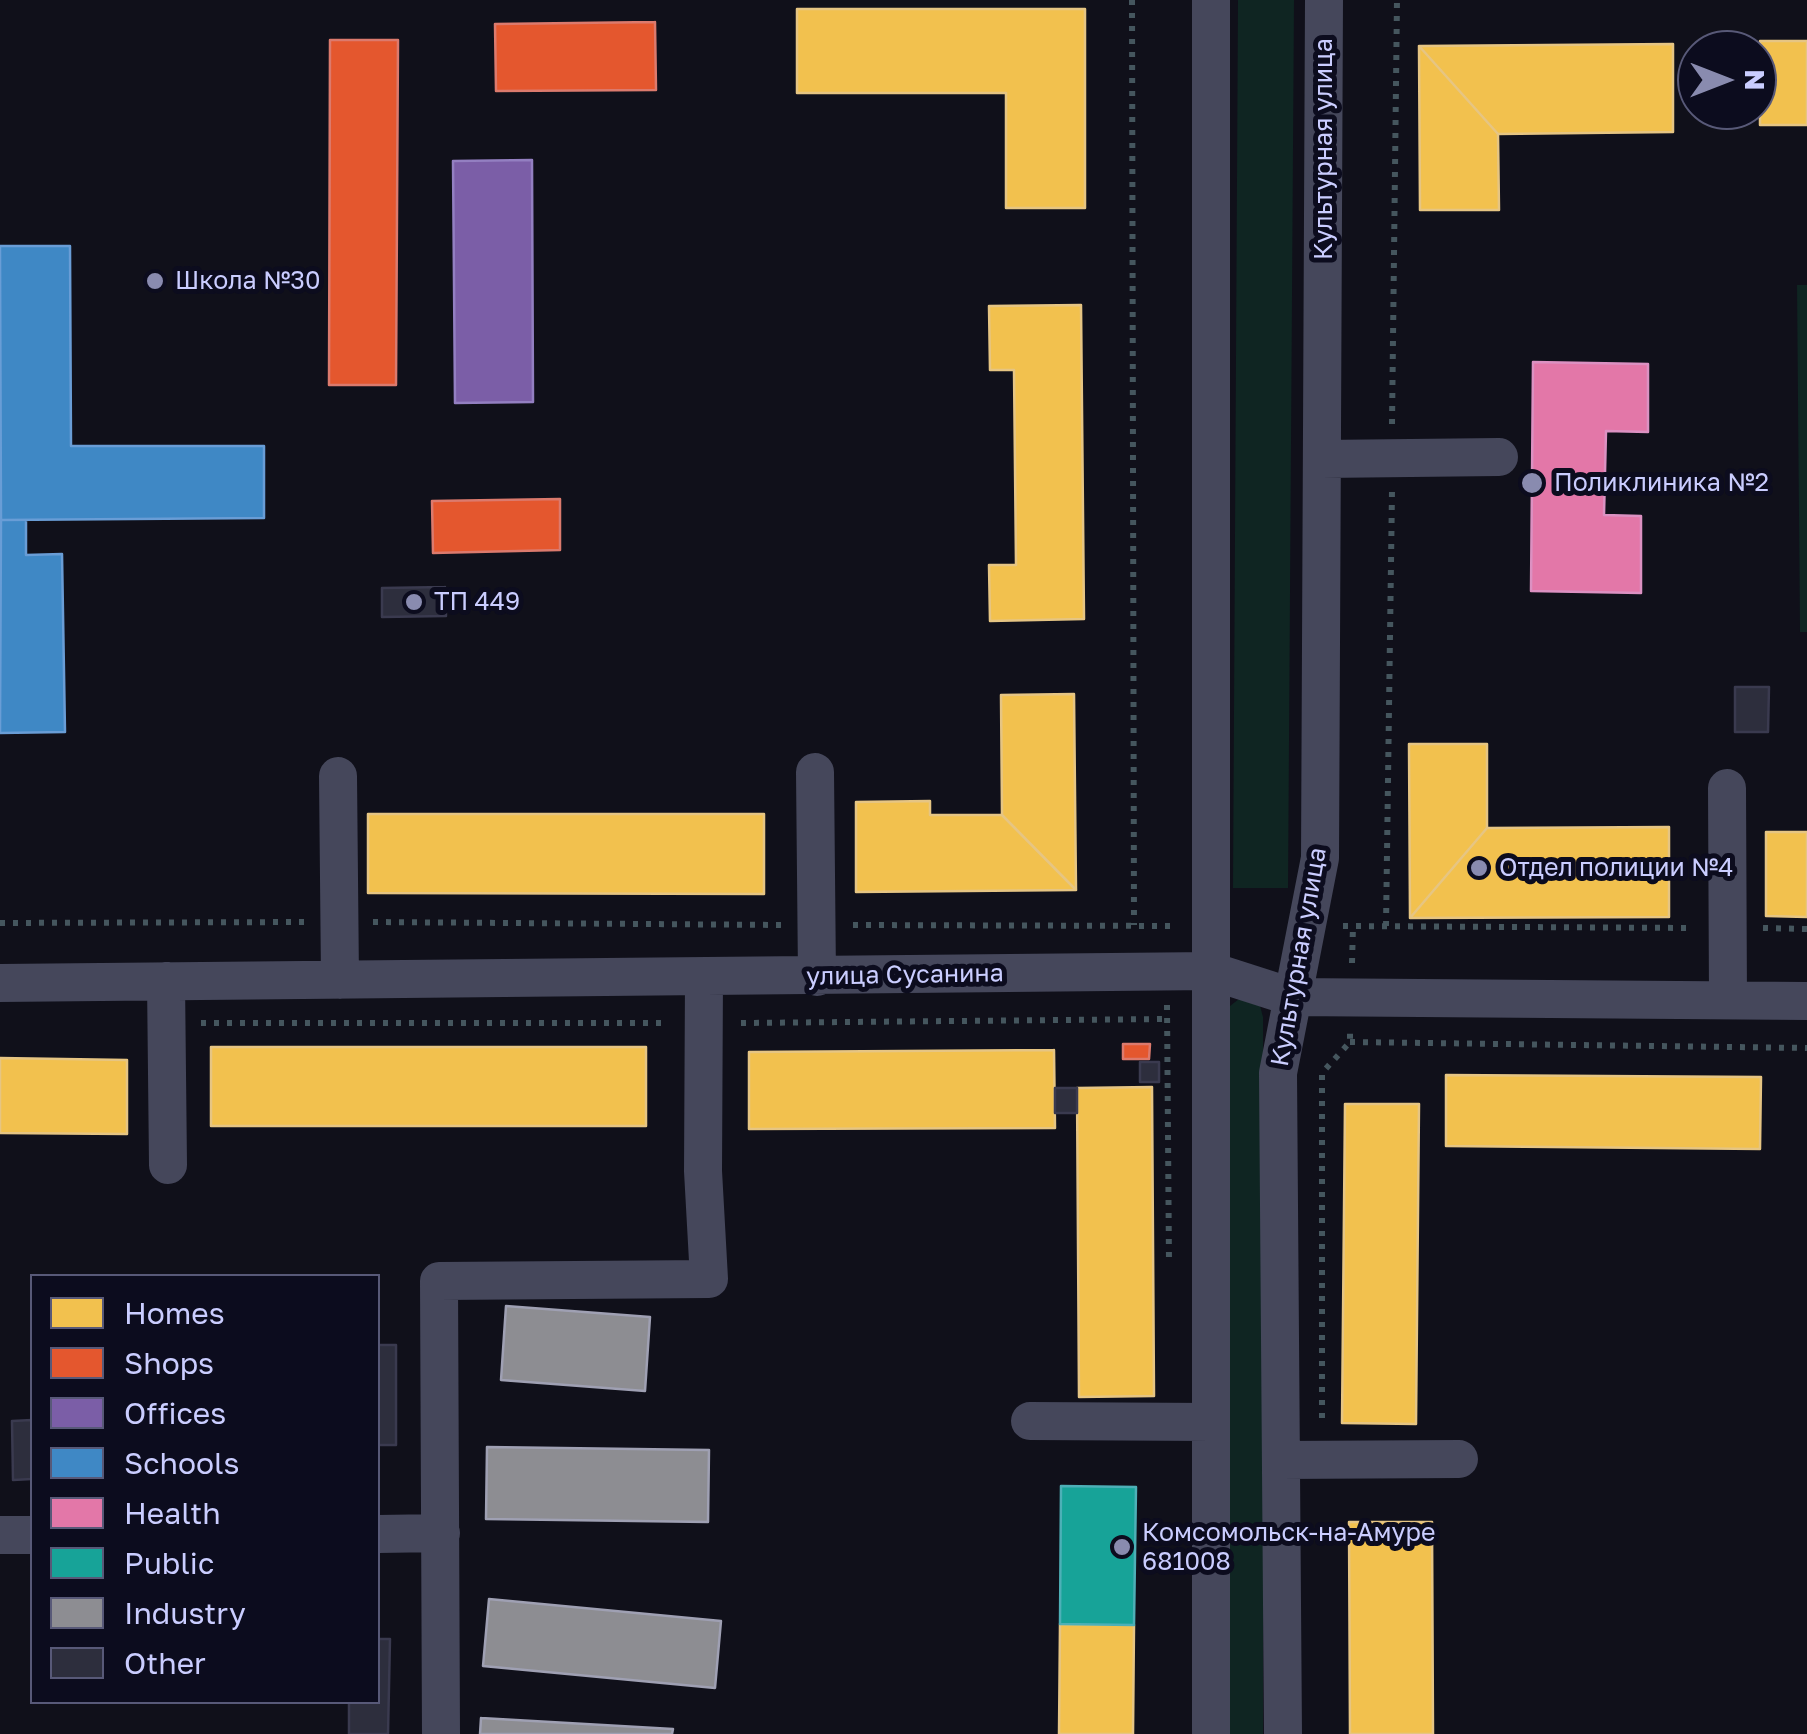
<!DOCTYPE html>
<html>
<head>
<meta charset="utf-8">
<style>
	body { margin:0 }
	#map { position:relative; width:1807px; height:1734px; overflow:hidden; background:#10101a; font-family:"Golos Text",sans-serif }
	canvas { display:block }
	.legend { position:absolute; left:30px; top:1274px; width:350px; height:430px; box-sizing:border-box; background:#0c0c1e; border:2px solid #585978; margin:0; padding:12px 18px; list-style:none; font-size:30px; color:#cacdff }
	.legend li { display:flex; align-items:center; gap:20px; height:50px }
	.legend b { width:50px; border:2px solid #585978 }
	.north { position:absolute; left:1677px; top:30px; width:100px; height:100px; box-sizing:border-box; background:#0c0c1e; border:2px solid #585978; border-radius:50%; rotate:90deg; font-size:28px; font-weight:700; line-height:40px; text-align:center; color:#cacdff }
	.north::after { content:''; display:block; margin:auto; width:35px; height:45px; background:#898baf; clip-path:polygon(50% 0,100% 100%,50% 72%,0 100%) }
</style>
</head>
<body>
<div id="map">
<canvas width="1807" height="1734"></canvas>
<ul class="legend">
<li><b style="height:28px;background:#f2c14e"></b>Homes</li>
<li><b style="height:28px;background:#e4572e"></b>Shops</li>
<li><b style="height:28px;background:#7b5ea7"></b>Offices</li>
<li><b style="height:28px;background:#3f88c5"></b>Schools</li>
<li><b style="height:28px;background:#e377a8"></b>Health</li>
<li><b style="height:28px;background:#17a398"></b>Public</li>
<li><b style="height:28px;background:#8d8d92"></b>Industry</li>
<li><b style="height:28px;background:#2d2e3d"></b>Other</li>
</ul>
<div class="north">N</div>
</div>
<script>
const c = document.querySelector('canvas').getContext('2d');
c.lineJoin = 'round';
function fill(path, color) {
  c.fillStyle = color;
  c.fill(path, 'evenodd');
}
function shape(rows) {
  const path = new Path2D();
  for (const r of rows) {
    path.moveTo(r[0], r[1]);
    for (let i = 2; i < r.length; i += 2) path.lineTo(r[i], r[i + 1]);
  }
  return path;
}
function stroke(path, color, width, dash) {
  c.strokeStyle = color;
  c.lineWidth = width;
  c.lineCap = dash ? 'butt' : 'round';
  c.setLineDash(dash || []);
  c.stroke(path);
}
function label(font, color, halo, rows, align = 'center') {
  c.font = font + ' "Golos Text",sans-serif';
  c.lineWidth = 10;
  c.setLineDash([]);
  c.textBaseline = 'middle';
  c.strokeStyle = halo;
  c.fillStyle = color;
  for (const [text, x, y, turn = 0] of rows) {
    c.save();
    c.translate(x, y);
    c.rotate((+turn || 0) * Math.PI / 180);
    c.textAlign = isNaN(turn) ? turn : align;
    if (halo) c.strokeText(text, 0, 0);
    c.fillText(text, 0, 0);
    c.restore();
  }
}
const green = shape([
	[1238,0,1294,0,1288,888,1233,888],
	[1797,285,1807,285,1807,632,1800,632],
	[1239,999,1260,1006,1263,1017,1263,1734,1226,1734,1230,1006]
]);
const homes = shape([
	[797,9,1085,9,1085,208,1006,208,1006,93,797,93,797,9],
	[1760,41,1807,41,1807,125,1760,125,1760,41],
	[1673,44,1673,132,1498,134,1419,46,1673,44],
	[1419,46,1498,134,1499,210,1420,210,1419,46],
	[1081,305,1084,619,990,621,989,565,1016,565,1014,370,990,370,989,306,1081,305],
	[1074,694,1076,890,1002,815,1001,695,1074,694],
	[1409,744,1487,744,1487,828,1410,918,1409,744],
	[930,801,930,815,1002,815,1076,890,856,892,856,802,930,801],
	[368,814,764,814,764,894,368,893,368,814],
	[1669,827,1669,917,1410,918,1487,828,1669,827],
	[1766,832,1807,832,1807,917,1766,916,1766,832],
	[211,1047,646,1047,646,1126,211,1126,211,1047],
	[1054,1050,1055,1128,749,1129,749,1052,1054,1050],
	[0,1058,127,1060,127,1134,0,1133,0,1058],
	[1446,1075,1761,1077,1760,1149,1446,1146,1446,1075],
	[1152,1087,1154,1396,1079,1397,1077,1088,1152,1087],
	[1345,1104,1419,1104,1416,1424,1342,1423,1345,1104],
	[1349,1522,1432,1522,1433,1734,1350,1734,1349,1522],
	[1060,1624,1134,1625,1133,1734,1059,1734,1060,1624]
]);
const shops = shape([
	[655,22,656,90,496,91,495,24,655,22],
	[330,40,398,40,396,385,329,385,330,40],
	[560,499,560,550,433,553,432,501,560,499],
	[1123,1044,1150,1044,1149,1059,1123,1059,1123,1044]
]);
const offices = shape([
	[532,160,533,402,455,403,453,161,532,160]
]);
const schools = shape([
	[0,246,70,246,71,446,264,446,264,518,1,520,0,246],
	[1,520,26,520,26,555,62,554,65,732,0,733,1,520]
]);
const health = shape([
	[1533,362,1648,364,1648,432,1606,431,1604,515,1641,516,1641,593,1531,591,1533,362]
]);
const public = shape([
	[1061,1486,1136,1487,1134,1625,1060,1624,1061,1486]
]);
const industry = shape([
	[506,1306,650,1317,645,1391,501,1380,506,1306],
	[487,1447,709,1450,708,1522,486,1519,487,1447],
	[489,1599,721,1621,715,1688,483,1666,489,1599],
	[481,1718,673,1729,672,1734,480,1734,481,1718]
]);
const building = shape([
	[445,587,446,616,382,617,382,588,445,587],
	[1735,687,1769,687,1768,732,1735,732,1735,687],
	[1140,1062,1159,1062,1159,1082,1140,1082,1140,1062],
	[1055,1088,1077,1088,1077,1113,1055,1113,1055,1088],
	[378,1345,396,1345,396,1445,378,1445,378,1345],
	[32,1420,32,1479,13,1480,12,1421,32,1420],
	[378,1639,390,1639,388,1734,349,1734,349,1702,378,1702,378,1639]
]);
const path = shape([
	[1132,0,1134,925],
	[1392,424,1397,0],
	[373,922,781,925],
	[0,923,306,922],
	[853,925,1176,926],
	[1343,926,1691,928],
	[1386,926,1392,491],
	[1763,928,1807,929],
	[1352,963,1353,926],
	[1167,1005,1169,1263],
	[201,1023,669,1023],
	[741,1023,1167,1019],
	[1350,1042,1807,1048],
	[1322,1418,1322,1073,1350,1042,1350,1031]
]);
const minor = shape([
	[1322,459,1499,457],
	[815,772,817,977],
	[338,776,340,980],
	[1727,788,1728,1000],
	[166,981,168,1165],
	[0,983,1211,971,1292,997,1807,1001],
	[1030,1421,1211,1422],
	[1281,1460,1459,1459],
	[378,1534,441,1533],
	[0,1535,32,1535],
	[441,1734,439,1281,709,1279,703,1171,704,978],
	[1211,1734,1211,0],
	[1283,1734,1278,1073,1320,858,1324,0]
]);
const markers = [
	[155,281,10,"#898baf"],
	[1532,483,12,"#898baf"],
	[414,602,10,"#898baf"],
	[1479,868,10,"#898baf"],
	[1122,1547,10,"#898baf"]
];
const streetNames = [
	["Культурная улица",1324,149,-90],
	["Культурная улица",1299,957,-80],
	["улица Сусанина",905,975,-1]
];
const poiNames = [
	["Школа №30",175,281],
	["Поликлиника №2",1554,483],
	["ТП 449",434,602],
	["Отдел полиции №4",1499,868],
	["Комсомольск-на-Амуре",1142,1533],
	["681008",1142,1562]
];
fill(green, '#0f2522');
fill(homes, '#f2c14e');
stroke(homes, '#e6c583', 2.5);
fill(shops, '#e4572e');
stroke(shops, '#dc7a6d', 2.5);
fill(offices, '#7b5ea7');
stroke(offices, '#937fc1', 2.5);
fill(schools, '#3f88c5');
stroke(schools, '#699dd6', 2.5);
fill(health, '#e377a8');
stroke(health, '#dc91c2', 2.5);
fill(public, '#17a398');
stroke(public, '#4db0b7', 2.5);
fill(industry, '#8d8d92');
stroke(industry, '#9fa0b3', 2.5);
fill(building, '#2d2e3d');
stroke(building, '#3a3a4f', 2.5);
stroke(path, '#45565e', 6, [5, 8]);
stroke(minor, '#45475b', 38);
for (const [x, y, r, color] of markers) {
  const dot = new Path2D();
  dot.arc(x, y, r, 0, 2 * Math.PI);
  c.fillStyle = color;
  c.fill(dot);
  stroke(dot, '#0c0c1e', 4);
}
label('25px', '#cacdff', '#0c0c1e', streetNames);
label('25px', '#cacdff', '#0c0c1e', poiNames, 'left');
</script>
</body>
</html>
